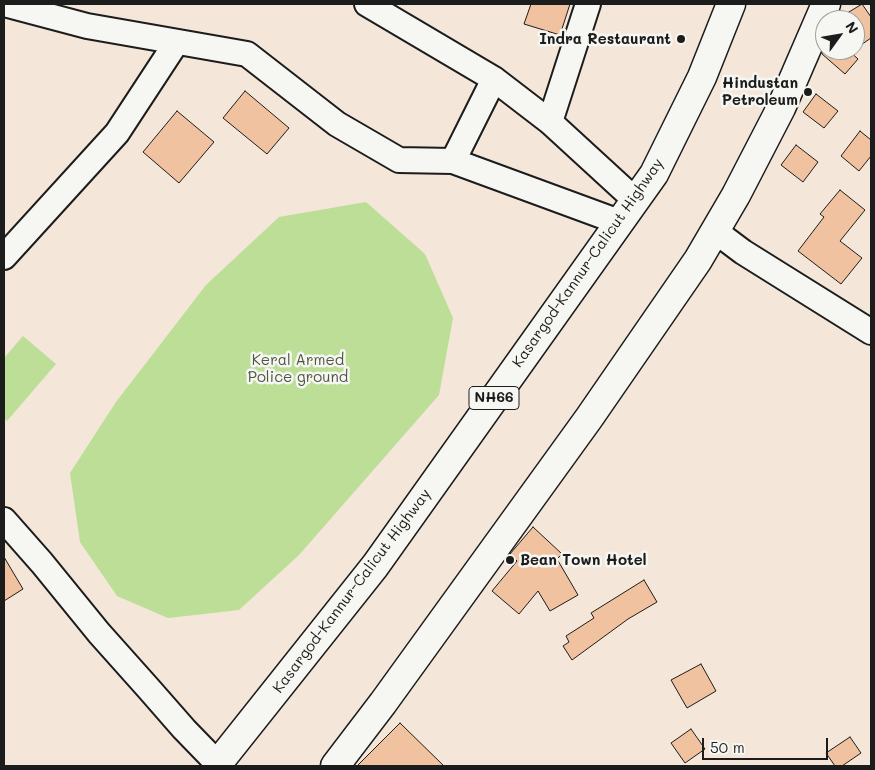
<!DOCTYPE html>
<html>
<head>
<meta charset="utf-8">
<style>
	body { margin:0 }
	#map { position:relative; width:875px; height:770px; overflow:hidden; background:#f4e6d9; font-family:Mali,sans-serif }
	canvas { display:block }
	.frame { position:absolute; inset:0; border:5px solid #1c1c1c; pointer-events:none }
	.north { position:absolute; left:815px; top:10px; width:50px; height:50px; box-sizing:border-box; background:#f6f6f2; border:1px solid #9f9f9c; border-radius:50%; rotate:58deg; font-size:14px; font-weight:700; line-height:20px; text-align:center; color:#1c1c1c }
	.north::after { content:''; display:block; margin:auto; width:18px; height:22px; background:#1c1c1c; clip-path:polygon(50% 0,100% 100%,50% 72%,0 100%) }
	.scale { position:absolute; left:702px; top:738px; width:126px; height:22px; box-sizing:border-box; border:2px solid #1c1c1c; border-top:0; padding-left:6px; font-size:15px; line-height:18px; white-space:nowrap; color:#1c1c1c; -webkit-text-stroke:4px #f6f6f2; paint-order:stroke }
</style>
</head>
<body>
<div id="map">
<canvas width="875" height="770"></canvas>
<div class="frame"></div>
<div class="north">N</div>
<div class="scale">50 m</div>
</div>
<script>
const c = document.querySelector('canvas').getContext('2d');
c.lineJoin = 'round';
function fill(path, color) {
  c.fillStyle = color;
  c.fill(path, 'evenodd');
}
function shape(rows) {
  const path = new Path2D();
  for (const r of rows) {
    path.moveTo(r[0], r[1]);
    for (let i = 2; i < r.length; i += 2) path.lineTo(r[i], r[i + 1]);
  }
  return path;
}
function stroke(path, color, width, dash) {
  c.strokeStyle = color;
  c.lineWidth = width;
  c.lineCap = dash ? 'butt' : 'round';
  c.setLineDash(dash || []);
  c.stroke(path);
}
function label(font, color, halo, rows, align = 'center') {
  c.font = font + ' Mali,sans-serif';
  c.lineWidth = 5;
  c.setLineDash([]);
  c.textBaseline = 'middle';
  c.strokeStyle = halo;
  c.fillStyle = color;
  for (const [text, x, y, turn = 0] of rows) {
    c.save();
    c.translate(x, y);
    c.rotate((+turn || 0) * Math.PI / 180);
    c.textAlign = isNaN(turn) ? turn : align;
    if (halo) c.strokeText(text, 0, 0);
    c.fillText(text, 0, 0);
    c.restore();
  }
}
const green = shape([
	[366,202,425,254,453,318,439,395,299,555,239,610,168,618,117,596,80,542,70,473,116,402,206,285,279,217],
	[23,336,56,364,7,421,4,418,4,358]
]);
const building = shape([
	[531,4,570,4,560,35,524,24,531,4],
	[862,4,871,17,871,38,855,49,855,20,836,20,862,4],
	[823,50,848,50,858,59,845,74,822,54,823,50],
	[245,91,289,128,267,154,223,118,245,91],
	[816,94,838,111,824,128,803,112,816,94],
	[177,111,214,142,179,183,143,152,177,111],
	[860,131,871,140,871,156,859,171,841,156,860,131],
	[796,145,818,162,803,182,781,165,796,145],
	[840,190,865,210,840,241,862,258,841,284,798,251,824,217,820,214,840,190],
	[533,527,562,554,557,559,578,595,550,611,538,591,519,614,492,591,517,561,510,554,533,527],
	[4,557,23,589,4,601,4,557],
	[644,580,657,602,628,619,572,660,563,646,569,642,566,636,594,618,591,613,644,580],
	[701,664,716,691,687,708,671,680,701,664],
	[400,723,444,766,357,766,400,723],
	[691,729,705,749,685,763,671,743,691,729],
	[850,737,861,753,842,766,835,766,826,753,850,737]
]);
const minor = shape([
	[4,4,87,26,247,54,337,124,399,160,453,161,494,79],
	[367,4,494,79,550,122,635,200],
	[550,122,588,4],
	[453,161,619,222],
	[715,231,743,252,871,332],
	[4,257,117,133,176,43],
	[4,520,42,563,99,633,149,689,184,729,218,764]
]);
const highway = shape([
	[216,766,375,566,654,174,702,77,731,4],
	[335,766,383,703,589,418,698,260,736,195,781,108,826,4]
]);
const markers = [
	[681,39,5,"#1c1c1c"],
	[808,92,5,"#1c1c1c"],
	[510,560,5,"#1c1c1c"]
];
const shields = [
	[494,398,50]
];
const shieldNames = [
	["NH66",494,398]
];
const poiNames = [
	["Indra Restaurant",671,39],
	["Hindustan",798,83],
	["Petroleum",798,100],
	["Bean Town Hotel",520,560,"left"]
];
const streetNames = [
	["Kasargod-Kannur-Calicut Highway",588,263,-55],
	["Kasargod-Kannur-Calicut Highway",352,591,-53]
];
const parkNames = [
	["Keral Armed",298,360],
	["Police ground",298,377]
];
fill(green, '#bcde97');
fill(building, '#f0c29f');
stroke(building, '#1c1c1c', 1);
stroke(minor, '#1c1c1c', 28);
stroke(highway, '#1c1c1c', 31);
stroke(minor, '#f6f6f2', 24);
stroke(highway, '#f6f6f2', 28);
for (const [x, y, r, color] of markers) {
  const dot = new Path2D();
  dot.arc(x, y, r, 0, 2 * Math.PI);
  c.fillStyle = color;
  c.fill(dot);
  stroke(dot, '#f6f6f2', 2);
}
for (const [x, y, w] of shields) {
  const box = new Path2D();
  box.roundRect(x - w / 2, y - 11.5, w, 23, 4);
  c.fillStyle = '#f6f6f2';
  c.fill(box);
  stroke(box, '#1c1c1c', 1);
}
label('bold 14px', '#1c1c1c', null, shieldNames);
label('bold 15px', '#1c1c1c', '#f6f6f2', poiNames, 'right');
label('15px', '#1c1c1c', '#f6f6f2', streetNames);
label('15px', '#4c5641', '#f6f6f2', parkNames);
</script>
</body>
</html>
